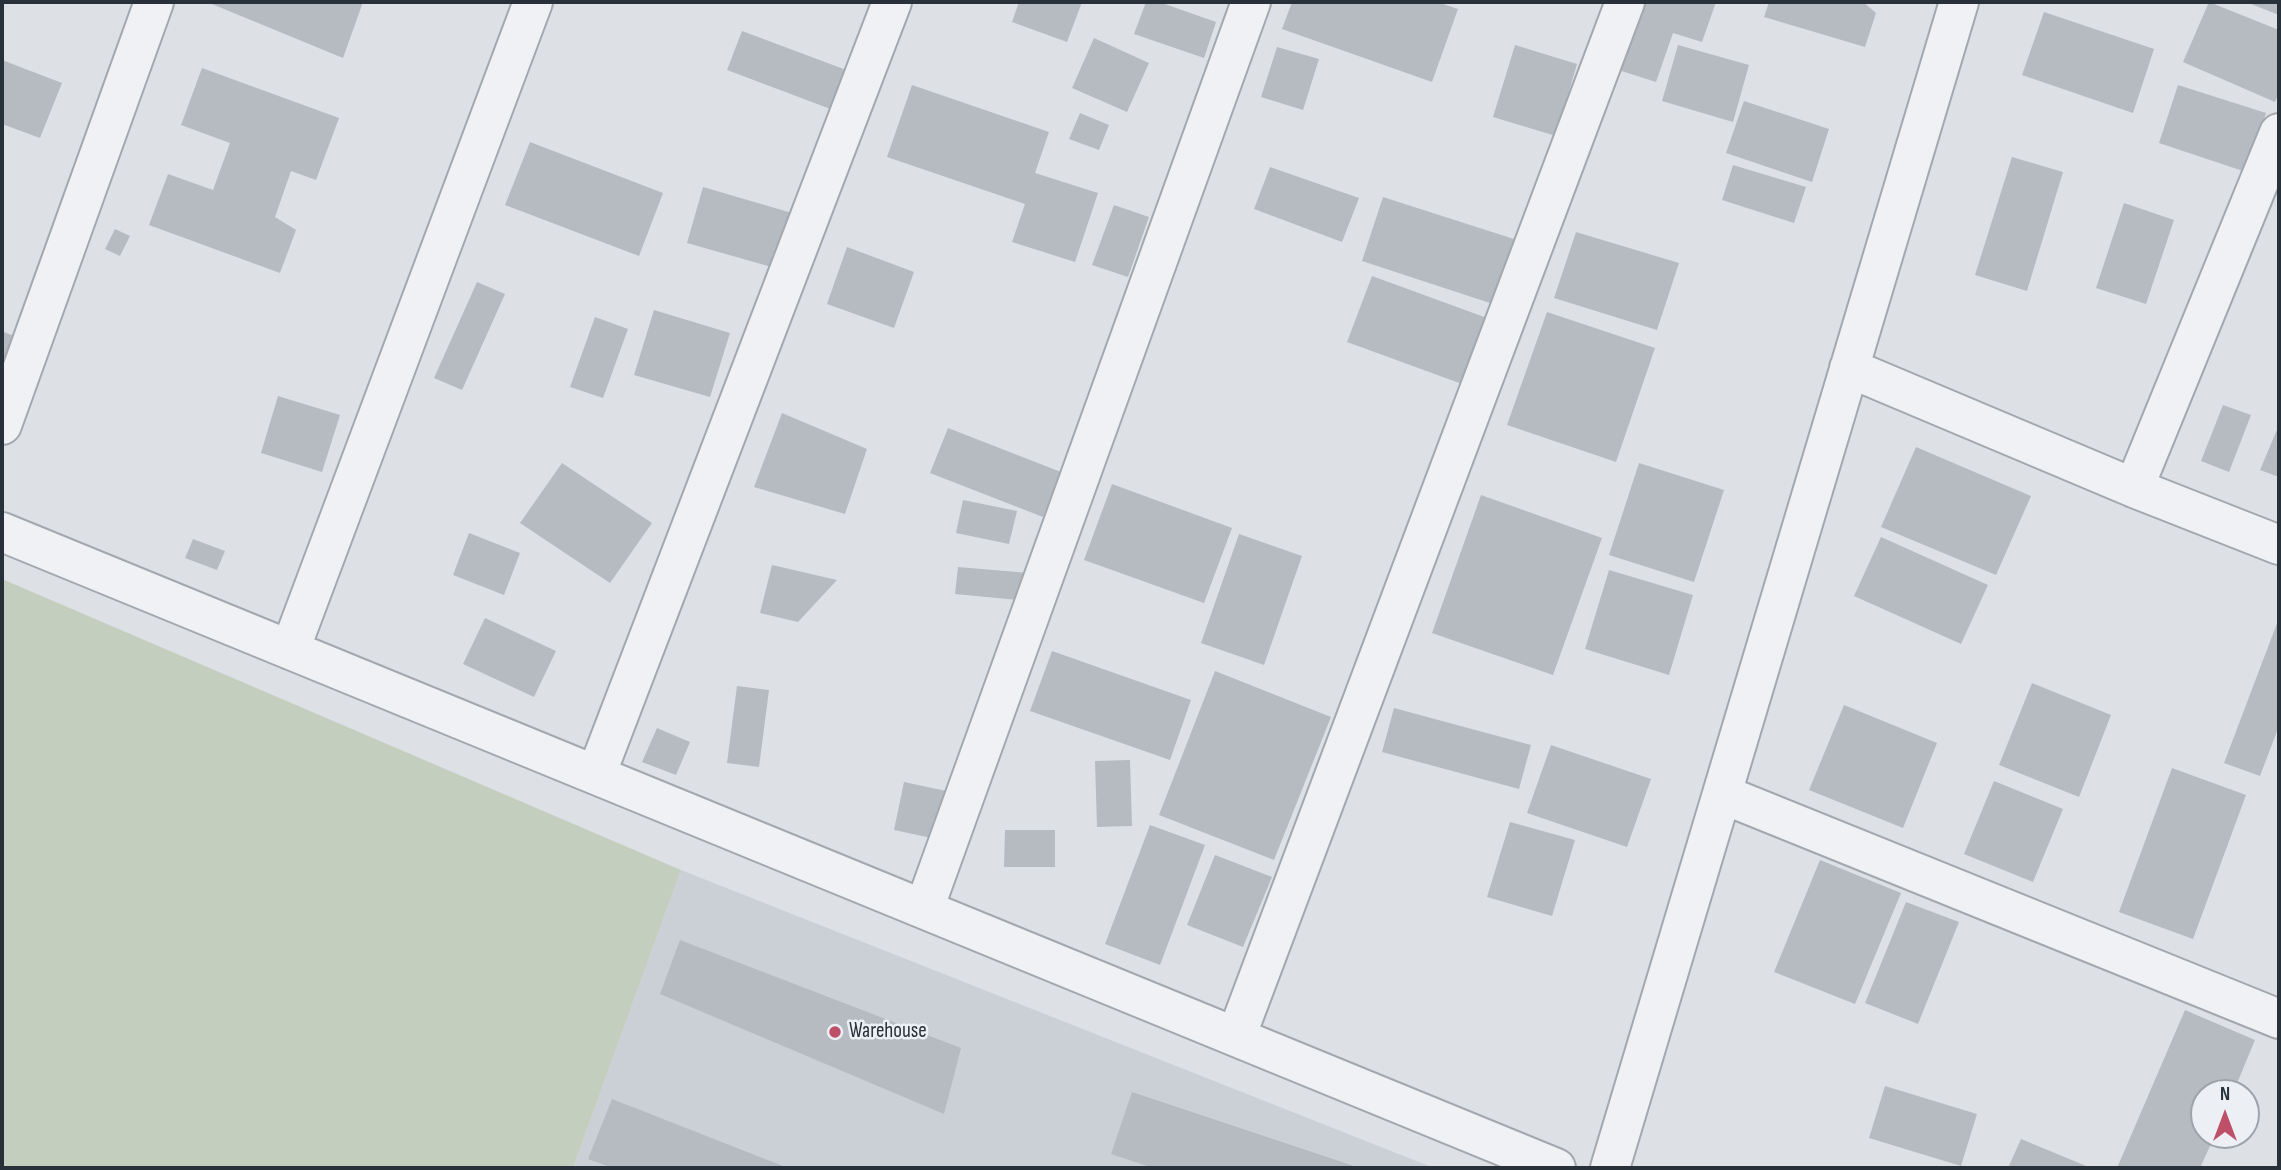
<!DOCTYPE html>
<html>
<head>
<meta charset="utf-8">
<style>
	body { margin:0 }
	#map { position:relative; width:2281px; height:1170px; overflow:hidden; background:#dde1e5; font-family:"Sofia Sans Condensed",sans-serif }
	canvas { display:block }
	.frame { position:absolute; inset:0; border:4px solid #28303a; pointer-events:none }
	.north { position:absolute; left:2190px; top:1079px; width:70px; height:70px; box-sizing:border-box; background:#eceff3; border:2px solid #9ea3a9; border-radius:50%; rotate:0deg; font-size:19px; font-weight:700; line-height:28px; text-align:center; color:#28303a }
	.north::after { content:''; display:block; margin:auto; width:24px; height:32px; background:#bd4f69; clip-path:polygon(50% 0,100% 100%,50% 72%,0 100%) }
</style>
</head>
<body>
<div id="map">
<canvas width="2281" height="1170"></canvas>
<div class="frame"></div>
<div class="north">N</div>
</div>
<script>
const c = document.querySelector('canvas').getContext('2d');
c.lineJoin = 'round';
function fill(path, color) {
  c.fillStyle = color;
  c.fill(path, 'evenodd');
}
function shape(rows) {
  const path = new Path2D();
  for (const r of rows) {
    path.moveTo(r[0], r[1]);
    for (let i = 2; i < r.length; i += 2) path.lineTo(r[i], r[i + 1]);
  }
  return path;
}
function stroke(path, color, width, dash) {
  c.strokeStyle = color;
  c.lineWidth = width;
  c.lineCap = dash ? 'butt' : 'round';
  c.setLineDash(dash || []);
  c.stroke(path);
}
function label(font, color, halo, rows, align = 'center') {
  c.font = font + ' "Sofia Sans Condensed",sans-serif';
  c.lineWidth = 5;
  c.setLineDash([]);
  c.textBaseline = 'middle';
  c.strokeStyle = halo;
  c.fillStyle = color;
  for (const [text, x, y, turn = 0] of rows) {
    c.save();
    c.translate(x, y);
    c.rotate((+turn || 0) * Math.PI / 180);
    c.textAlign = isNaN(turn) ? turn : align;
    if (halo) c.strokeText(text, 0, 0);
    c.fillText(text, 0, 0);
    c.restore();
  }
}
const built = shape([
	[681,870,1434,1168,573,1168]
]);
const green = shape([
	[2,579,681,870,573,1168,2,1168]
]);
const building = shape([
	[207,2,363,2,343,58],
	[1019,2,1082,2,1067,42,1012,22],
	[1146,2,1159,2,1216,22,1204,58,1134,34],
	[1292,2,1437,2,1458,9,1432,82,1282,29],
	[1635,2,1716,2,1702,42,1673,33,1656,82,1612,68],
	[1769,2,1863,2,1876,13,1865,47,1764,17],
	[2209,2,2279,30,2279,92,2275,102,2183,62],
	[2246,2,2279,2,2279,15],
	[2044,12,2154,49,2133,113,2022,75],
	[742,31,857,74,841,113,727,70],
	[1094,38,1149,63,1127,112,1072,88],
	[1515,45,1577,64,1556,136,1493,117],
	[1678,45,1749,65,1733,122,1662,101],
	[1277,47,1319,59,1303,110,1261,97],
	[2,60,62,83,40,138,2,124],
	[202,68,339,118,316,180,291,171,275,217,296,230,280,273,149,225,168,174,213,190,230,143,181,125],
	[912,85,1049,132,1035,173,1098,193,1075,262,1012,242,1025,204,887,157],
	[2178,85,2266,113,2246,172,2159,143],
	[1744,101,1829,129,1812,182,1726,153],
	[1080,113,1109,125,1099,150,1069,139],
	[530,142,663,193,639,256,505,205],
	[2012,157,2063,172,2027,291,1975,275],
	[1733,165,1806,187,1794,223,1722,200],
	[1270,167,1359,198,1342,242,1254,209],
	[703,187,792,213,775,268,687,243],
	[1383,197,1517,240,1496,305,1362,261],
	[2124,203,2174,220,2146,304,2096,288],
	[1114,205,1149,217,1128,277,1092,265],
	[115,229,130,236,120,256,105,249],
	[1576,232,1679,263,1657,330,1554,298],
	[847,247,914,272,894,328,827,304],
	[1372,276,1487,318,1462,384,1347,342],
	[477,282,505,294,462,390,434,378],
	[654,310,730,333,710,397,634,375],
	[1547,312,1655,348,1616,462,1507,425],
	[595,317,628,329,603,398,570,387],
	[2,331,16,337,2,373],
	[278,396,340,415,322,472,261,453],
	[2223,405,2251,415,2229,472,2201,461],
	[782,413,867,449,845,514,754,487],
	[2279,425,2279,477,2260,470],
	[948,428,1061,472,1043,517,930,473],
	[1916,447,2031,496,1996,575,1881,527],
	[562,463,652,523,610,583,520,523],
	[1639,463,1724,490,1694,582,1609,555],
	[1112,484,1232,528,1204,603,1084,560],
	[1481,495,1602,538,1553,675,1432,633],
	[963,500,1017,511,1009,544,956,533],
	[469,533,520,553,504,595,453,575],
	[1239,534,1302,556,1264,665,1201,643],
	[1881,537,1988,585,1961,644,1854,596],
	[193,539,225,551,217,570,185,558],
	[772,565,837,580,798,622,760,613],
	[958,567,1029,573,1018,600,955,594],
	[1609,570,1693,595,1669,675,1585,649],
	[485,618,556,651,534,697,463,664],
	[2279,618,2279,726,2260,776,2224,763],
	[1052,651,1191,700,1170,760,1030,711],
	[1215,671,1331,717,1274,860,1159,815],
	[2032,683,2111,715,2079,797,1999,765],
	[737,686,769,690,759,767,727,763],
	[1844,705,1937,743,1903,828,1809,790],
	[1394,708,1531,745,1519,789,1382,752],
	[657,728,690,742,676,775,642,762],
	[1551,745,1651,779,1627,847,1527,813],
	[1130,760,1132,826,1097,827,1095,761],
	[2172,768,2246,795,2193,939,2119,912],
	[1994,781,2063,809,2033,882,1964,854],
	[904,782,951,792,941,840,894,830],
	[1510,822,1575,840,1552,916,1487,897],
	[1150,825,1205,845,1160,965,1105,944],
	[1005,830,1055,830,1055,867,1004,867],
	[1215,855,1272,877,1243,947,1187,925],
	[1820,860,1901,893,1855,1004,1774,972],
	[1906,902,1959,922,1918,1024,1865,1003],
	[680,940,961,1048,944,1114,660,994],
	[2185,1010,2255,1040,2233,1093,2204,1093,2204,1135,2215,1135,2200,1168,2117,1168],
	[1885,1086,1977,1114,1961,1166,1869,1138],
	[1132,1092,1360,1168,1153,1168,1111,1154],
	[612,1099,788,1168,613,1168,588,1159],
	[2021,1139,2091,1168,2008,1168]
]);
const minor = shape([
	[1849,368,2134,488,2279,545],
	[2,425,154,2],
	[2134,488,2279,133],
	[2,532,1556,1168],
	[290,650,533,2],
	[596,775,892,2],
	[1722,794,2279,1019],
	[924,909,1251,2],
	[1236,1037,1625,2],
	[1610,1168,1959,2]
]);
const markers = [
	[835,1032,7,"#bd4f69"]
];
const poiNames = [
	["Warehouse",849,1032]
];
fill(built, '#cbd0d6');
fill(green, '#c4cebf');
fill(building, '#b5bbc1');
stroke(minor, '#a3a8ae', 42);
stroke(minor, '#eff1f4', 38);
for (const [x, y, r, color] of markers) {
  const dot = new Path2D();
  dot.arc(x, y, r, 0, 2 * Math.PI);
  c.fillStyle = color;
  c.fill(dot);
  stroke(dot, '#eceff3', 2.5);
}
label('21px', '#28303a', '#eceff3', poiNames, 'left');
</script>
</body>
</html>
